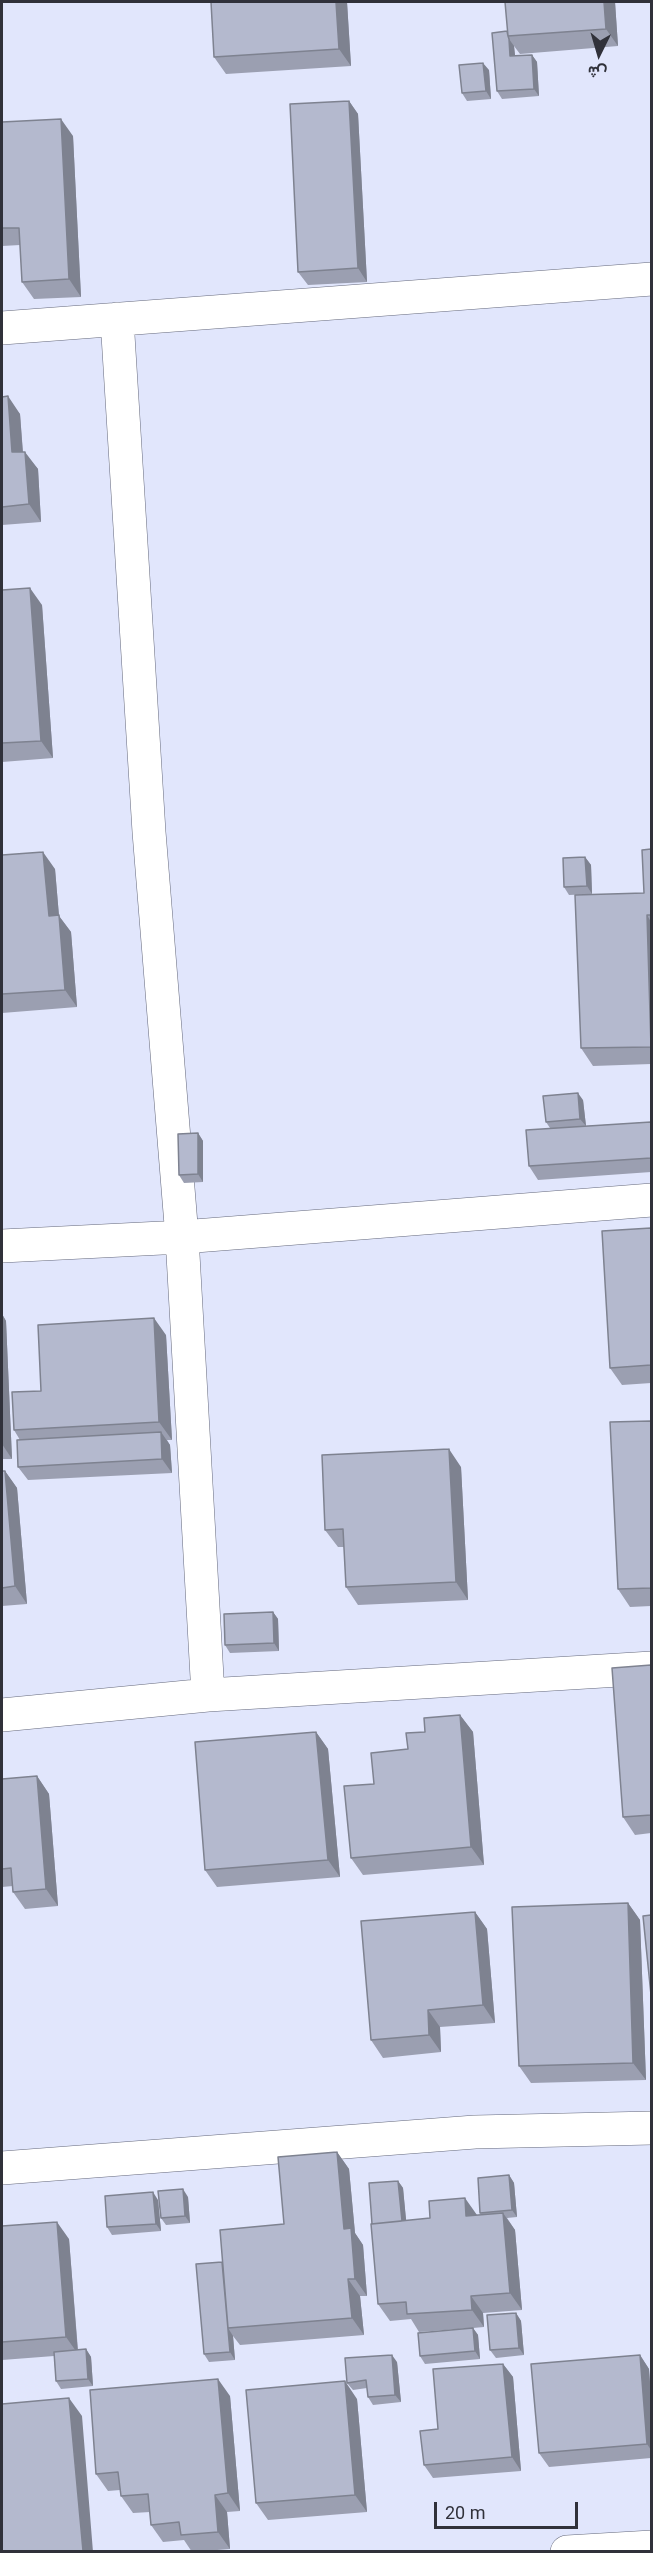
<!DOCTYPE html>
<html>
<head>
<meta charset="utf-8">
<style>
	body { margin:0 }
	#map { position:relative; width:653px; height:2553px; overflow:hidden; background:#e1e6fc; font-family:Roboto,Vazirmatn,sans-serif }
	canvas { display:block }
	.frame { position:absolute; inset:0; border:3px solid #30313a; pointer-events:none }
	.north { position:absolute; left:569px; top:24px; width:60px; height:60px; -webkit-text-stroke:4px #e1e6fc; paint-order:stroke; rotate:185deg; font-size:16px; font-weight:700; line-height:24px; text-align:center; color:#30313a }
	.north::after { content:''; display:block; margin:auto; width:21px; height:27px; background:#30313a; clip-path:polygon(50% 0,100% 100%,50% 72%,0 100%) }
	.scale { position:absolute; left:434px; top:2502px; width:144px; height:27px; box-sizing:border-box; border:3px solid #30313a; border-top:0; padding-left:8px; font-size:18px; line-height:21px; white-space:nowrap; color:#30313a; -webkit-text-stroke:4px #e1e6fc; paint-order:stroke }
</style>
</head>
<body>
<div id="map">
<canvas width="653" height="2553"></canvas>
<div class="frame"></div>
<div class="north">ش</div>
<div class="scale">20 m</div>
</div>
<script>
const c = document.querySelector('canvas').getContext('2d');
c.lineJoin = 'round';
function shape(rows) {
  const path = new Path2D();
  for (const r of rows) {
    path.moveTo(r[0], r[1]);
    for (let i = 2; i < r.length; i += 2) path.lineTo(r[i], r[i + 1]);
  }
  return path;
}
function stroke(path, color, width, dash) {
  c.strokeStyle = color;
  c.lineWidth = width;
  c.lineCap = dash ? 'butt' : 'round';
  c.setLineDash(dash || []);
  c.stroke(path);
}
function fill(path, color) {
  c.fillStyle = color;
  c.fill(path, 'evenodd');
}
const street = shape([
	[117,319,149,832,182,1237,208,1695],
	[2,328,652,279],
	[2,1246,182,1237,652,1200],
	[2,1715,208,1695,652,1668],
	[2,2168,475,2132,652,2128],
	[567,2552,652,2547]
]);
const wall = shape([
	[211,2,347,2,351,66,226,74,214,57],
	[615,2,618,46,520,54,514,46,515,56,532,55,537,62,539,96,502,99,497,91,507,31],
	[489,70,491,99,467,101,462,93],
	[349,101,358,114,367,282,308,285,298,272],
	[2,122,73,136,81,297,34,299,22,282,20,245,2,246],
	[2,397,20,414,23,452,38,469,41,522,2,525],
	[2,590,42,605,53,758,2,762],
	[651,849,651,1064,593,1066,581,1048,644,893],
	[2,855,55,869,59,916,71,932,77,1007,2,1013],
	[585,857,591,865,592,894,569,895,564,887],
	[583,1100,586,1126,651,1122,651,1172,538,1180,529,1166,550,1128,546,1122],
	[198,1133,203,1141,203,1182,184,1183,179,1175],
	[651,1228,651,1383,622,1385,610,1368],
	[2,1314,6,1321,12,1459,2,1459],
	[166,1335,172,1440,167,1440,170,1445,172,1473,28,1480,18,1467,20,1440,14,1430,41,1391],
	[651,1421,651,1606,630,1607,618,1589],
	[461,1467,468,1600,358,1605,346,1587,344,1547,338,1547,325,1530],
	[2,1471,5,1471,17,1488,27,1604,2,1606],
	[273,1612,278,1619,279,1651,230,1653,225,1645],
	[651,1665,651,1833,635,1835,623,1817],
	[460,1715,473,1732,484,1865,363,1875,351,1858,374,1784,425,1732],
	[316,1732,328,1749,340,1877,217,1887,205,1870],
	[37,1776,49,1794,58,1906,25,1909,13,1892,13,1886,2,1887,2,1779],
	[628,1903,640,1920,646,2080,531,2083,519,2066],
	[475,1912,487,1929,495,2023,440,2027,441,2052,383,2058,371,2040],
	[337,2152,349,2169,355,2233,363,2245,367,2296,360,2296,364,2335,240,2345,233,2336,235,2360,209,2362,204,2354,222,2262,284,2224],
	[509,2175,514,2183,517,2217,507,2218,515,2230,522,2310,483,2313,484,2327,473,2328,478,2335,480,2359,425,2364,420,2356,472,2328,419,2332,411,2319,390,2321,378,2304,398,2181,403,2188,406,2221,481,2215,480,2213],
	[188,2197,190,2223,166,2225,161,2218],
	[158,2200,161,2231,112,2235,107,2227],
	[2,2226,69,2239,78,2350,86,2349,91,2357,93,2386,61,2389,56,2381,54,2356,2,2360],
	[516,2313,521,2321,524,2355,496,2358,490,2350],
	[640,2355,649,2369,651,2396,651,2458,549,2467,539,2453],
	[397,2362,401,2402,373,2405,368,2397,367,2388,353,2390,347,2383],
	[503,2364,513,2377,521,2471,433,2478,424,2465,438,2429],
	[230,2396,240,2511,227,2512,230,2549,192,2552,184,2540,163,2542,151,2525,150,2512,133,2513,121,2496,120,2490,108,2491,96,2474],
	[357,2399,367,2512,268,2520,256,2503]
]);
const shadedWall = shape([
	[336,2,347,2,351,66,339,49],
	[604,2,615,2,618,46,606,29],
	[509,39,514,46,516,64,510,56],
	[532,55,537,62,539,96,534,89],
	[483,63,489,70,491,99,486,91],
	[349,101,358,114,367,282,358,268],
	[61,119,73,136,81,297,69,279],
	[8,396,20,414,24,469,12,452],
	[25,452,38,469,41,522,29,504],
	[30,588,42,605,53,758,41,741],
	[43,852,55,869,59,916,71,932,77,1007,65,990,49,916],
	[585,857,591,865,592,894,587,886],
	[647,915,651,922,651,1047],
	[578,1093,583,1100,586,1126,580,1119],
	[198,1133,203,1141,203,1182,198,1174],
	[2,1314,6,1321,12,1459,2,1444],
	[154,1318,166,1335,172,1440,159,1422],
	[161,1432,170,1445,172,1473,162,1459],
	[449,1449,461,1467,468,1600,456,1582],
	[5,1471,17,1488,27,1604,15,1586],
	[273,1612,278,1619,279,1651,274,1643],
	[460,1715,473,1732,484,1865,471,1847],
	[316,1732,328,1749,340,1877,328,1860],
	[37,1776,49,1794,58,1906,46,1889],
	[628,1903,640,1920,646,2080,633,2063],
	[475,1912,487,1929,495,2023,483,2005],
	[428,2010,440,2027,441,2052,429,2035],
	[337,2152,349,2169,355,2233,363,2245,367,2296,355,2279,344,2229],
	[509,2175,514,2183,517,2217,512,2210],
	[398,2181,403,2188,407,2229,402,2222],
	[183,2189,188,2197,190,2223,185,2216],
	[153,2192,158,2200,161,2231,156,2224],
	[465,2198,477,2215,466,2216],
	[503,2213,515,2230,522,2310,510,2293],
	[57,2222,69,2239,78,2354,66,2337],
	[348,2279,360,2296,364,2335,352,2318],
	[471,2296,483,2313,484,2327,472,2310],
	[516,2313,521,2321,524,2355,519,2348],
	[228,2328,233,2336,235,2360,230,2352],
	[473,2328,478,2335,480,2359,475,2351],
	[86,2349,91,2357,93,2386,88,2379],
	[392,2355,397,2362,401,2402,395,2395],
	[640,2355,649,2369,651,2396,651,2450,647,2444],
	[503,2364,513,2377,521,2471,512,2457],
	[218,2379,230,2396,240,2511,228,2493],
	[345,2381,357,2399,367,2512,355,2495],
	[69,2398,82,2416,93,2552,83,2552,83,2551],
	[215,2495,227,2512,230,2549,218,2532]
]);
const building = shape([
	[211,2,336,2,339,49,214,57,211,2],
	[505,2,604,2,606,29,508,36,505,2],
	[507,31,508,36,509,39,510,56,532,55,534,89,497,91,492,33,507,31],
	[483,63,486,91,462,93,459,65,483,63],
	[349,101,358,268,298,272,290,104,349,101],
	[61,119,69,279,22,282,19,228,2,228,2,122,61,119],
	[8,396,12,452,25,452,29,504,2,507,2,397,8,396],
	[30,588,41,741,2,743,2,590,30,588],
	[651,849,651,915,647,915,651,1047,581,1048,575,895,644,893,642,850,651,849],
	[43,852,49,916,59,915,65,990,2,994,2,855,43,852],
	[585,857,587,886,564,887,563,858,585,857],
	[578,1093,580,1119,546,1122,543,1096,578,1093],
	[651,1122,651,1158,529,1166,526,1130,651,1122],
	[198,1133,198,1174,179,1175,178,1134,198,1133],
	[651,1228,651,1365,610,1368,602,1231,651,1228],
	[154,1318,159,1422,14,1430,12,1392,41,1391,38,1325,154,1318],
	[651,1421,651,1588,618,1589,610,1422,651,1421],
	[161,1432,162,1459,18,1467,17,1440,161,1432],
	[449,1449,456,1582,346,1587,343,1529,325,1530,322,1455,449,1449],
	[2,1471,5,1471,15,1586,2,1588,2,1471],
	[273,1612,274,1643,225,1645,224,1614,273,1612],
	[651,1665,651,1815,623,1817,612,1668,651,1665],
	[460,1715,471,1847,351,1858,344,1786,374,1784,371,1753,408,1749,406,1733,425,1732,424,1718,460,1715],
	[316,1732,328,1860,205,1870,195,1742,316,1732],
	[37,1776,46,1889,13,1892,11,1868,2,1869,2,1779,37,1776],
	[628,1903,633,2063,519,2066,512,1907,628,1903],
	[475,1912,483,2005,428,2010,429,2035,371,2040,361,1921,475,1912],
	[651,1915,651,1995,643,1916,651,1915],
	[337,2152,344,2229,351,2228,355,2279,348,2279,352,2318,228,2328,220,2230,284,2224,278,2157,337,2152],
	[509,2175,512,2210,480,2213,478,2178,509,2175],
	[398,2181,402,2221,372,2224,369,2183,398,2181],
	[183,2189,185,2216,161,2218,158,2191,183,2189],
	[153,2192,156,2224,107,2227,105,2196,153,2192],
	[465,2198,466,2216,503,2213,510,2293,471,2296,472,2310,407,2314,406,2302,378,2304,371,2224,430,2218,429,2201,465,2198],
	[57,2222,66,2337,2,2342,2,2226,57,2222],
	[222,2262,230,2352,204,2354,196,2264,222,2262],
	[516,2313,519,2348,490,2350,487,2315,516,2313],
	[473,2328,475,2351,420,2356,418,2333,473,2328],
	[86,2349,88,2379,56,2381,54,2352,86,2349],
	[392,2355,395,2395,368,2397,366,2380,347,2383,345,2358,392,2355],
	[640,2355,647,2444,539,2453,531,2364,640,2355],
	[503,2364,512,2457,424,2465,420,2431,438,2429,433,2369,503,2364],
	[218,2379,228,2493,215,2495,218,2532,181,2535,179,2522,151,2525,148,2494,121,2496,118,2472,96,2474,90,2390,218,2379],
	[345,2381,355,2495,256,2503,246,2390,345,2381],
	[69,2398,83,2551,71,2552,2,2552,2,2404,69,2398]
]);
stroke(street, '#65697c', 34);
stroke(street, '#fff', 33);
fill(wall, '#9b9fb1');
fill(shadedWall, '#7e8290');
fill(building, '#b4b9ce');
stroke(building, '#7e8290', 1.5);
</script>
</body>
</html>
